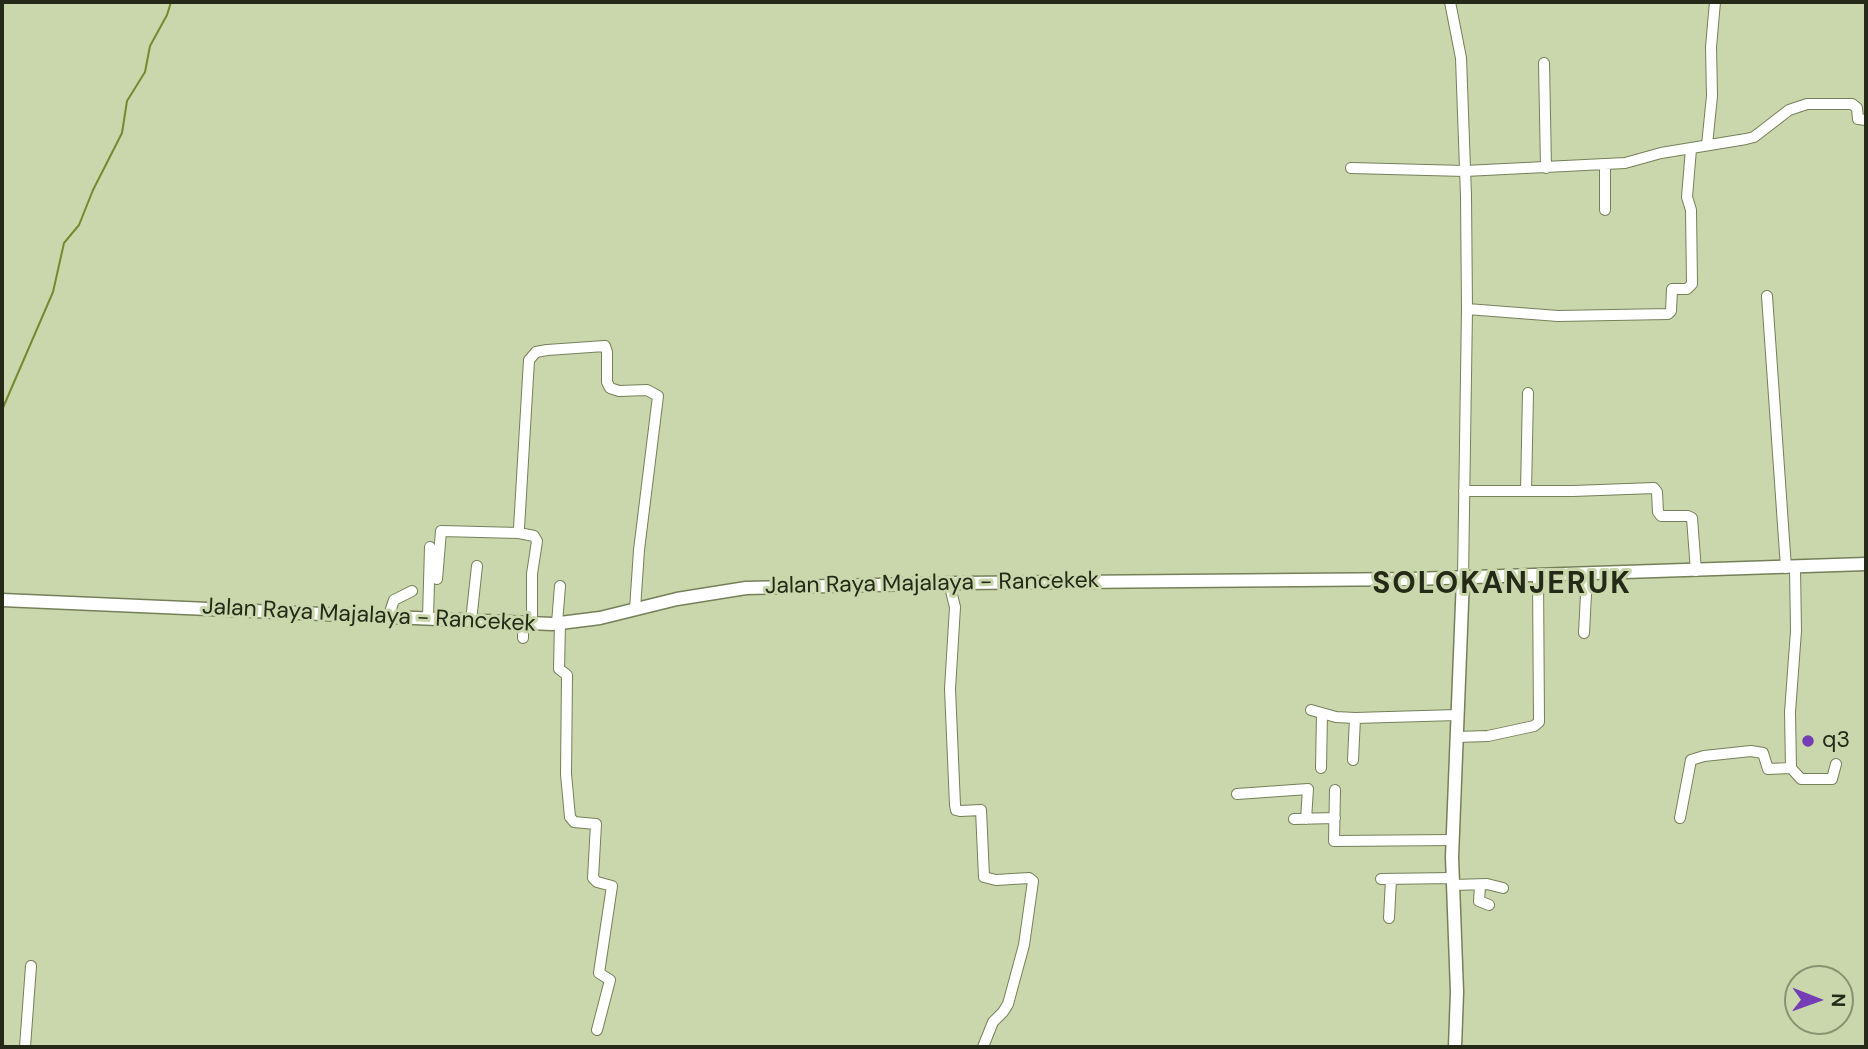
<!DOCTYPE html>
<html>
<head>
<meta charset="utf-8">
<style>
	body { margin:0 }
	#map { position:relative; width:1868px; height:1049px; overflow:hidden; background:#cad7ac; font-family:"DM Sans",sans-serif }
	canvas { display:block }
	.frame { position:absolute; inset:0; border:4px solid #242918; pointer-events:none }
	.north { position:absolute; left:1784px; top:965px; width:70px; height:70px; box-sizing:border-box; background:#cad7ac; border:2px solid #889171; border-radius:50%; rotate:91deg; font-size:19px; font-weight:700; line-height:28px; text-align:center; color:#242918 }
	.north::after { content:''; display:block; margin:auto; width:24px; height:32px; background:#743db4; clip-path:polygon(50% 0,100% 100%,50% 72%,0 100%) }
</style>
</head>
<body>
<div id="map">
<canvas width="1868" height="1049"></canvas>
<div class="frame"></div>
<div class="north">N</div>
</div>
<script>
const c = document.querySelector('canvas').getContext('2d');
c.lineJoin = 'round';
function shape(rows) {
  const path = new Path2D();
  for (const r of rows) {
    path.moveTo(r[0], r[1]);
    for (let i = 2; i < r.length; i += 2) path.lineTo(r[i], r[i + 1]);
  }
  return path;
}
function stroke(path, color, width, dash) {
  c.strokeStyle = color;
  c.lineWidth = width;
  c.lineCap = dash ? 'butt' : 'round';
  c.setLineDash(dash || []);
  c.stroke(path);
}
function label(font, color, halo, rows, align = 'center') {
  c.font = font + ' "DM Sans",sans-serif';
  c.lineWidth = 6;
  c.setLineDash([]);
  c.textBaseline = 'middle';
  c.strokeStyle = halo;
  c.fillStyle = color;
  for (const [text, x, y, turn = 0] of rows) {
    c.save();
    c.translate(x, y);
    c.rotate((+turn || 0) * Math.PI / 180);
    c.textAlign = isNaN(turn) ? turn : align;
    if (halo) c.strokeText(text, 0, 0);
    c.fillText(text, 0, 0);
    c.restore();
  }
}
const stream = shape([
	[2,410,53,292,64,243,79,225,93,190,122,133,127,101,145,72,150,46,167,15,171,2]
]);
const minor = shape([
	[1450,2,1461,58,1466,196,1467,309,1463,578],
	[1544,63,1546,168],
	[1707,145,1712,96,1711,47,1715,2],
	[1351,168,1465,171,1625,163,1661,153,1746,139,1754,137,1789,110,1807,104,1852,104,1857,108,1858,119,1866,120],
	[1605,210,1605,165],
	[1767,296,1786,568],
	[1467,309,1558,316,1668,314,1671,311,1672,289,1687,289,1692,284,1691,210,1687,197,1691,149],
	[1464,491,1573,491,1654,488,1657,492,1658,512,1661,516,1688,516,1692,518,1696,571],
	[1526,491,1528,393],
	[1795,568,1796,631,1790,712,1791,768,1801,779,1832,779,1836,764],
	[437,579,441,531,519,533],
	[949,583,955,607,950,689,955,805,956,810,960,811,981,810,984,877,996,880,1029,878,1033,881,1024,945,1008,1004,1003,1012,993,1022,983,1047],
	[389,615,394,600,412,591],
	[428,618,430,547],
	[471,621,477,566],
	[532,623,532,574,537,541,534,536,519,533,519,528,529,360,536,352,547,350,605,346,607,352,607,382,610,388,619,391,647,390,658,396,639,550,635,609],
	[557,623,560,586],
	[560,623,559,669,567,675,566,774,570,817,574,822,596,824,593,878,597,882,612,886,599,973,610,980,597,1030],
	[1584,633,1587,574],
	[523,638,523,623],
	[1311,710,1336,717,1355,718,1457,715],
	[1456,737,1488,736,1534,726,1539,722,1538,575],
	[1353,760,1355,718],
	[1321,768,1322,713],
	[1335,790,1334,841,1453,840],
	[1237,794,1308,789,1306,819],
	[1680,818,1691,760,1704,756,1751,751,1763,753,1768,769,1791,768],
	[1294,819,1335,818],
	[1381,879,1453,878],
	[1453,885,1487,884,1503,888],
	[1480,886,1479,901,1489,905],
	[1389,918,1391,879],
	[25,1047,31,966]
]);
const major = shape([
	[2,600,552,624,600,618,677,599,746,588,959,583,1413,579,1866,564],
	[1455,1047,1457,992,1452,857,1463,578]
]);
const markers = [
	[1808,741,7,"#743db4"]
];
const streetNames = [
	["Jalan Raya Majalaya - Rancekek",932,584,-1],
	["Jalan Raya Majalaya - Rancekek",369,616,3]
];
const poiNames = [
	["q3",1822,741]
];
const districtNames = [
	["SOLOKANJERUK",1502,585]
];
stroke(stream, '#758a2f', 2);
stroke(minor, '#758059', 12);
stroke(major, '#758059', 15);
stroke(minor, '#fff', 10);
stroke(major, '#fff', 12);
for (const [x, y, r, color] of markers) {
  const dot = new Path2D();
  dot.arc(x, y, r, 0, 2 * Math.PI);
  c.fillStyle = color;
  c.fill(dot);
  stroke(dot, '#cad7ac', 2.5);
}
label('23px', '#242918', '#cad7ac', streetNames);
label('23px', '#242918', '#cad7ac', poiNames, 'left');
c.letterSpacing = '2px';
label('bold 30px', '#242918', '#cad7ac', districtNames);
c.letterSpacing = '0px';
</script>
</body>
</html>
